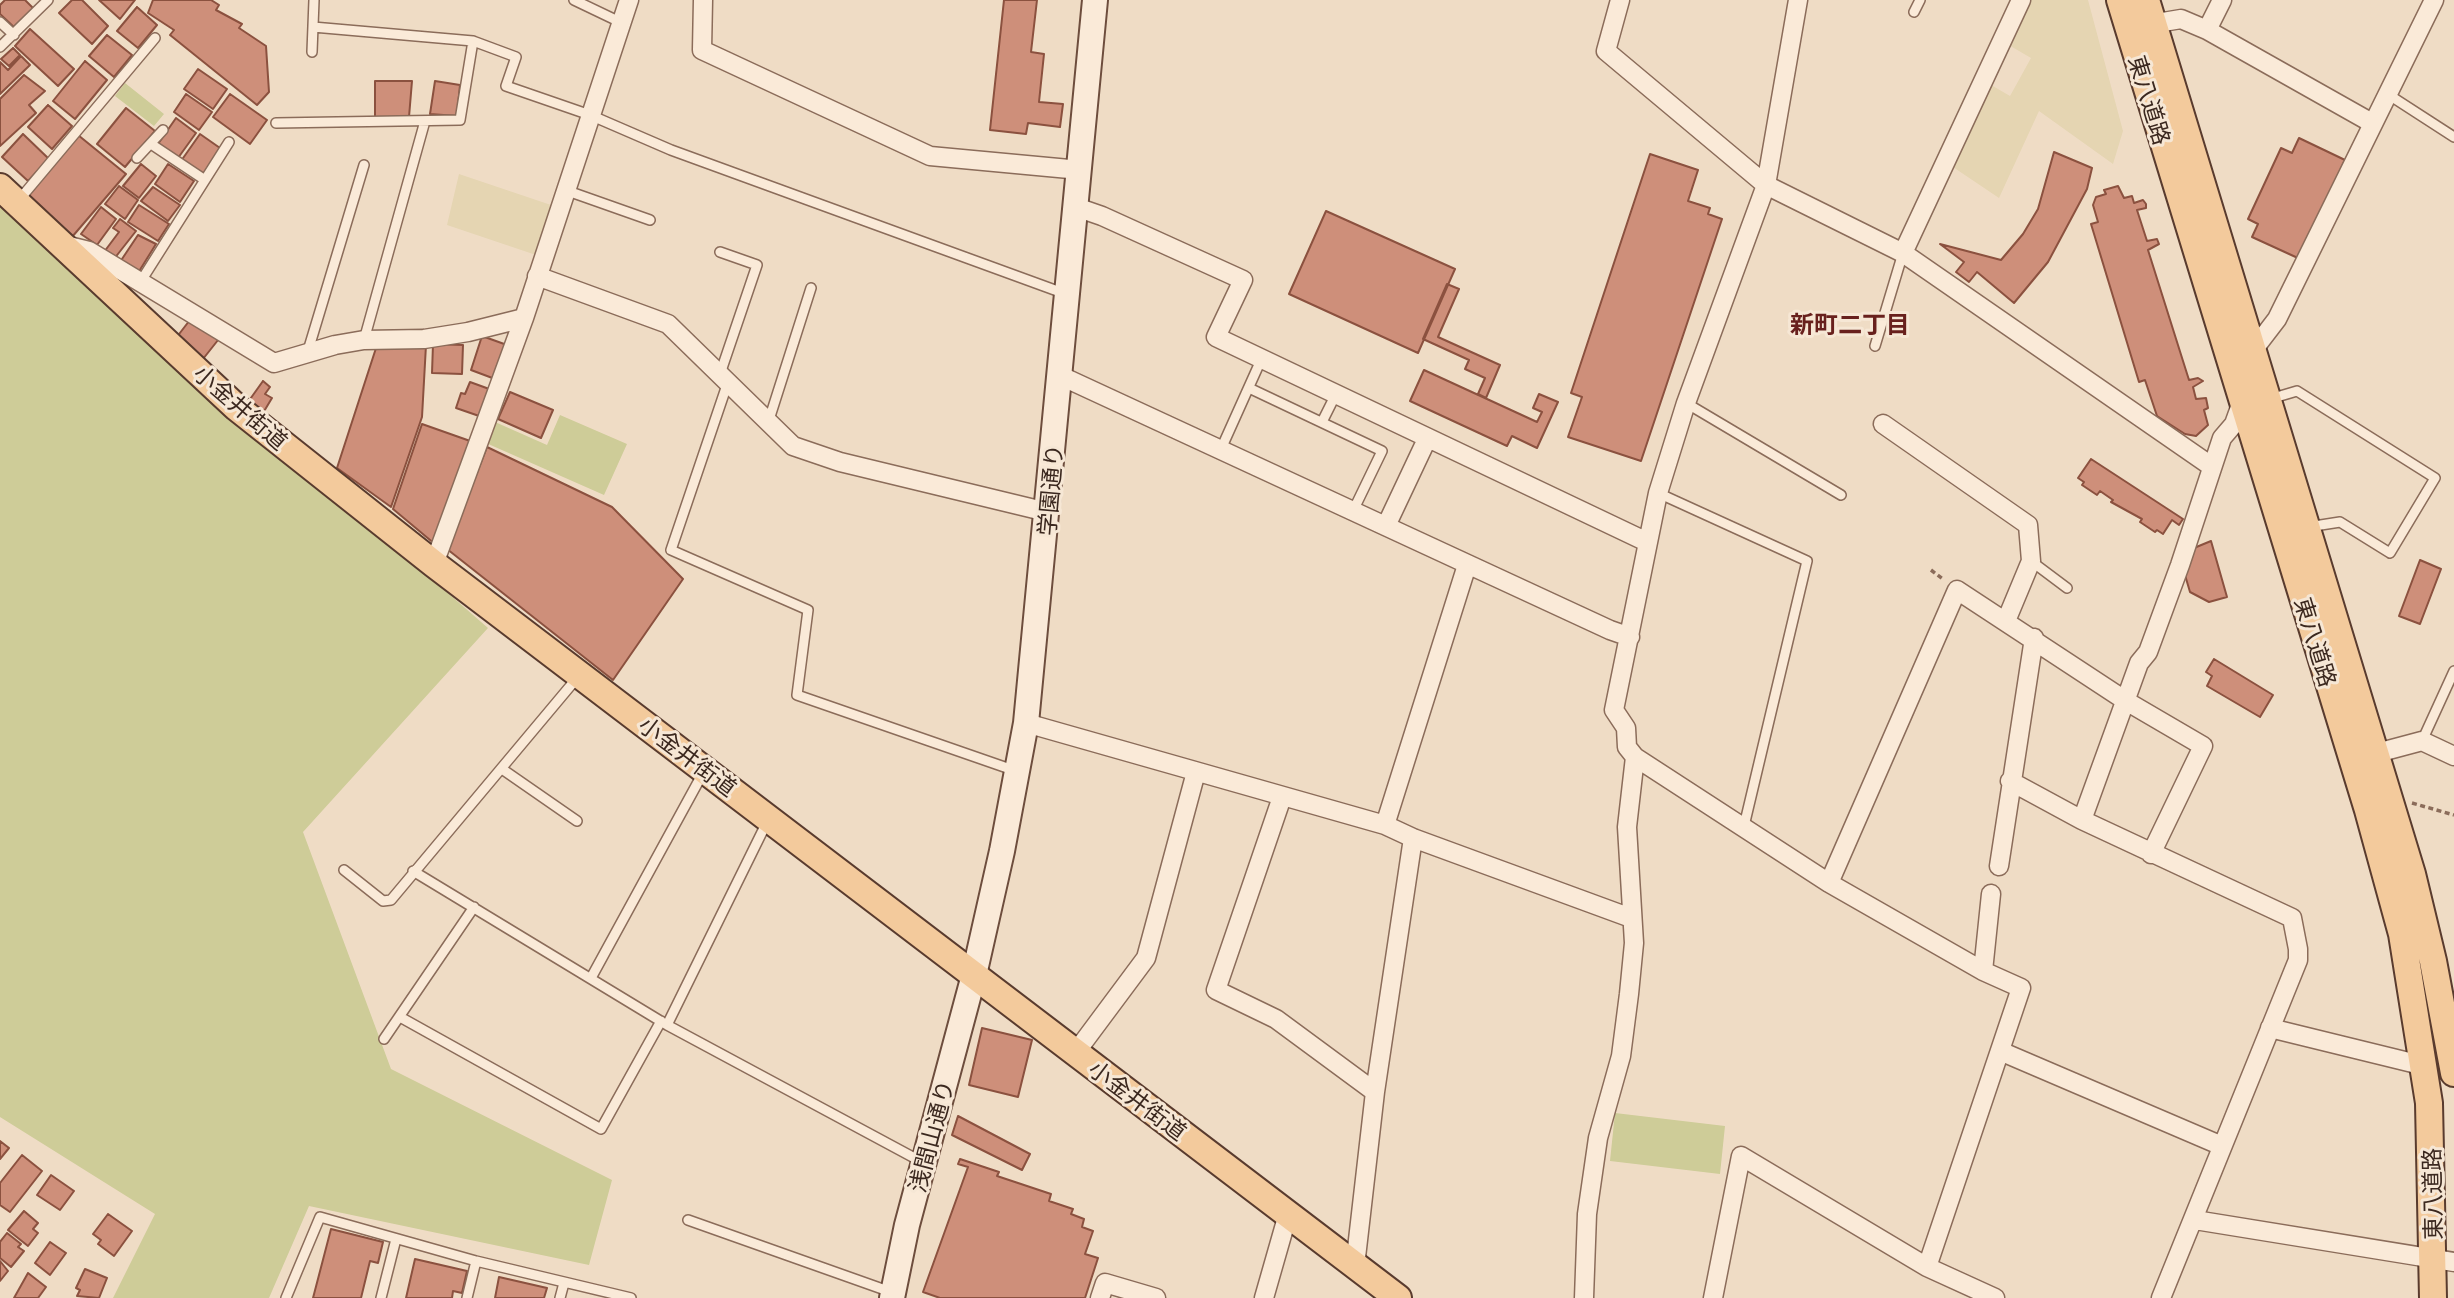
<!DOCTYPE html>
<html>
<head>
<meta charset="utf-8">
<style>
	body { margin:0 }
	canvas { display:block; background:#efdcc5 }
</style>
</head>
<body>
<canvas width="2454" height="1298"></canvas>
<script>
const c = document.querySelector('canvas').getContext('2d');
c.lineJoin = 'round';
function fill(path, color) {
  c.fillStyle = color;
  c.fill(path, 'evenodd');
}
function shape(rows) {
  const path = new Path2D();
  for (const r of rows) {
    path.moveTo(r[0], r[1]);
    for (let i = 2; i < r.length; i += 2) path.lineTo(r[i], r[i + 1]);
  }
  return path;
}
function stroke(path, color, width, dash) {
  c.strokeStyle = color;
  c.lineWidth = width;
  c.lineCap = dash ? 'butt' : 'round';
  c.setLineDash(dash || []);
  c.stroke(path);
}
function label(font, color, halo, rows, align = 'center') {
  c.font = font + ' Georgia,"Noto Sans JP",serif';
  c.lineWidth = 6;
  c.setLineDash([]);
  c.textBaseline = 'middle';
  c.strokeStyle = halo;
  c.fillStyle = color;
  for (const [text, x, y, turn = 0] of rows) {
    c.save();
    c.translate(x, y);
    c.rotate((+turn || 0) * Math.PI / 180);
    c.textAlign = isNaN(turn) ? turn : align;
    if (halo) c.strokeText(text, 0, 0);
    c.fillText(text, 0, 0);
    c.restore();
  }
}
const farmland = shape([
	[2029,0,2088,0,2123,131,2113,164,2039,111,1999,198,1947,163,1986,82,2010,96,2031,58,2007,44],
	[459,174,551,205,536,255,447,225]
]);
const green = shape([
	[125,83,164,114,154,126,115,96],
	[0,203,488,628,303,832,391,1069,612,1180,589,1265,309,1206,269,1298,113,1298,155,1214,0,1117],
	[560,415,627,444,604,495,486,443,495,422,547,445],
	[1615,1113,1725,1126,1720,1174,1610,1161]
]);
const building = shape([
	[5,0,25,0,34,9,16,29,0,14,0,5,5,0],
	[72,0,82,0,108,26,92,44,59,13,72,0],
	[99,0,135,0,120,19,99,0],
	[153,0,211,0,219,5,216,10,242,24,239,28,266,46,269,92,257,105,170,35,174,30,148,13,153,0],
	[1004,0,1037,0,1031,52,1044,54,1039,102,1063,104,1060,127,1028,123,1026,134,990,130,1004,0],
	[137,7,157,25,138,48,117,31,137,7],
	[30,29,74,69,58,86,15,46,30,29],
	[107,35,132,55,114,77,89,56,107,35],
	[13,48,20,55,9,66,1,59,13,48],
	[21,56,30,65,0,94,0,62,8,70,21,56],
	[85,61,107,80,75,119,53,101,85,61],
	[198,69,227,89,213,109,184,89,198,69],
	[24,75,45,91,29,105,36,113,0,146,0,99,24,75],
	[375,81,412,81,409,117,375,118,375,81],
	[435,81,460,85,457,116,430,114,435,81],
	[186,94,212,112,199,130,174,112,186,94],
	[230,94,267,120,250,144,213,117,230,94],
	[48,105,72,126,52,149,28,127,48,105],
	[126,108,155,131,125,167,97,144,126,108],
	[176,118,196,133,178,158,158,144,176,118],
	[23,134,49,159,28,181,2,157,23,134],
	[200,134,220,148,203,175,181,161,200,134],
	[78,135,126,174,72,237,27,196,78,135],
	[2299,138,2345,160,2300,259,2252,237,2258,224,2248,219,2281,148,2292,153,2299,138],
	[2054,152,2092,168,2087,189,2048,262,2014,303,1977,272,1969,282,1956,272,1964,262,1940,244,2001,260,2023,234,2038,209,2054,152],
	[1650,154,1698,170,1688,201,1710,208,1708,214,1722,219,1641,461,1568,437,1582,397,1571,393,1650,154],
	[141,164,156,176,139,198,123,186,141,164],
	[168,164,194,181,180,202,155,184,168,164],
	[119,186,138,200,125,219,105,204,119,186],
	[2118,186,2124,198,2132,196,2134,203,2143,200,2146,204,2146,208,2137,210,2147,241,2157,239,2159,244,2148,250,2189,380,2198,378,2203,381,2193,387,2196,399,2206,398,2208,408,2204,410,2208,425,2196,436,2185,434,2157,416,2145,380,2139,382,2091,224,2098,222,2093,205,2096,197,2106,194,2104,190,2118,186],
	[153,187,180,205,168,221,141,201,153,187],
	[139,205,169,224,158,241,128,222,139,205],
	[101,207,116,219,97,245,81,234,101,207],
	[1326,211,1455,269,1418,353,1289,294,1326,211],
	[120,219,136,231,114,259,104,252,119,232,113,228,120,219],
	[138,235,156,244,138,273,120,262,138,235],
	[1447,284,1459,289,1438,337,1500,365,1486,398,1478,394,1485,378,1465,369,1469,360,1423,339,1447,284],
	[193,316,222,335,203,359,176,338,193,316],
	[482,336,507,345,495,379,471,370,482,336],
	[433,344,463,345,462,374,432,373,433,344],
	[377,345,426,345,422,417,391,507,337,468,377,345],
	[1424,370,1537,422,1542,412,1533,408,1539,394,1558,402,1537,448,1512,436,1507,446,1410,401,1424,370],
	[263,381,270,387,265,394,272,398,263,413,248,402,263,381],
	[470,382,492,390,482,417,456,408,461,393,465,394,470,382],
	[510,392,553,410,541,438,498,419,510,392],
	[422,424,473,442,436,545,393,509,422,424],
	[487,447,612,507,683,579,613,680,447,549,487,447],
	[2091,459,2183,519,2179,525,2172,520,2163,534,2157,530,2155,532,2140,522,2142,519,2111,502,2113,500,2100,491,2097,495,2082,485,2084,482,2078,478,2091,459],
	[2211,541,2227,597,2209,602,2190,592,2185,575,2194,548,2211,541],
	[2420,560,2441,569,2420,624,2399,616,2420,560],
	[2214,659,2273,695,2260,717,2207,686,2212,676,2206,672,2214,659],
	[982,1028,1032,1040,1018,1097,969,1085,982,1028],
	[958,1116,1030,1154,1022,1170,952,1135,958,1116],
	[0,1141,9,1148,0,1159,0,1141],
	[22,1155,42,1171,10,1212,0,1205,0,1183,22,1155],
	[960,1159,999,1172,997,1176,1051,1194,1049,1201,1073,1209,1071,1214,1084,1219,1082,1227,1093,1231,1085,1254,1098,1258,1085,1298,940,1298,923,1292,968,1167,958,1164,960,1159],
	[51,1175,74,1191,60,1210,37,1195,51,1175],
	[24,1211,38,1223,33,1229,38,1233,28,1246,8,1230,24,1211],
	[108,1214,132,1231,114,1256,98,1244,101,1240,93,1234,108,1214],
	[331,1229,383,1242,378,1263,370,1261,361,1298,313,1298,331,1229],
	[7,1233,21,1244,18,1247,24,1251,11,1267,0,1258,0,1242,7,1233],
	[50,1242,66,1253,50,1275,35,1263,50,1242],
	[415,1259,467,1271,462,1293,453,1291,452,1298,406,1298,415,1259],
	[0,1261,8,1271,0,1281,0,1261],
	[85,1269,107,1278,99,1298,77,1296,80,1290,76,1288,85,1269],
	[28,1273,46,1287,38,1298,14,1298,28,1273],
	[499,1277,547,1288,544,1298,495,1298,499,1277]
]);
const path = shape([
	[1931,570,1944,580],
	[2412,803,2454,815]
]);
const lane = shape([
	[574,0,620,22],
	[1914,12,1920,0],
	[0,22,14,35],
	[313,27,473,41,516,57,506,86,590,115,671,150,1063,293],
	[0,47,48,0],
	[312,52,314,0],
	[2386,93,2454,137],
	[276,123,460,120,473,41],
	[151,144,205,180],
	[137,158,163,130],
	[565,190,650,220],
	[19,200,155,38],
	[720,252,757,265,720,374],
	[141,281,229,142],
	[364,340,425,121],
	[1875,346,1903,253],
	[307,354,364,165],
	[728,382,671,550,808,610,797,695,1016,771],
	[1249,388,1382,451,1353,511],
	[2270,399,2297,391,2435,478,2390,553,2340,522,2308,527],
	[1686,403,1841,495],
	[1322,422,1335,396],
	[768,423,811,288],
	[1221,449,1261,360],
	[1658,493,1807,561,1744,826],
	[2031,561,2067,588],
	[2422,741,2454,671],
	[502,769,577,821],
	[344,870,383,901,391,900,577,678],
	[413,871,667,1025,922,1162],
	[591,978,703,773],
	[400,1017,601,1129,661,1021],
	[667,1025,768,820],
	[384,1039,474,907],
	[688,1220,891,1292],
	[286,1298,320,1217,476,1261,631,1298],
	[381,1298,396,1239],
	[467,1298,476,1261],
	[560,1298,564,1283]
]);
const street = shape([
	[703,0,702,50,930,156,1080,170],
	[1620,0,1606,51,1766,185,1903,253,2211,466],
	[1798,0,1766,185,1686,403,1658,493,1614,710,1626,728,1627,747,1635,757,1829,883,1983,971,2021,988,1927,1267],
	[2151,24,2181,19,2207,30,2372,123],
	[2207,30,2222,0],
	[1076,207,1102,216,1243,280,1216,337,1647,542],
	[65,245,89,251,274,363,335,345,364,340,424,339,468,332,524,318],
	[1903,253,2021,0],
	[537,276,668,324,793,446,840,462,1047,512],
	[2252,358,2254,349,2277,319,2434,0],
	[1061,376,1610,630,1630,637],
	[1883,424,2028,525,2031,561,2006,621],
	[1386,526,1427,439],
	[434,564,524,318,629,0],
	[1026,723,1385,825,1413,838,1631,918],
	[2377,753,2422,741,2454,756],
	[2010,781,2082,820],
	[1282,797,1216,990,1276,1019,1375,1092],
	[1385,825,1467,565],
	[1999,866,2034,638],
	[1829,883,1957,590,2126,701,2203,746,2151,854],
	[1983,971,1991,894],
	[2270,1028,2425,1066],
	[2000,1051,2222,1146],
	[1076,1052,1146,958,1196,772],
	[2195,1220,2454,1262],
	[1355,1266,1375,1092,1413,838],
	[1100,1298,1105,1283,1156,1298],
	[1264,1298,1288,1214],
	[1584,1298,1587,1214,1598,1138,1621,1056,1629,994,1634,943,1627,827,1635,757],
	[1713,1298,1741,1156,1927,1267,1995,1298],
	[2161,1298,2298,960,2298,949,2292,918,2082,820,2139,663,2148,652,2180,565,2222,438,2234,424,2243,399]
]);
const secondary = shape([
	[892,1298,907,1225,974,975,1002,851,1026,723,1095,0]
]);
const primary = shape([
	[2120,0,2368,810,2402,934,2429,1103,2433,1298],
	[2146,0,2412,874,2433,961,2454,1073],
	[0,187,236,407,434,564,1398,1298]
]);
const streetNames = [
	["東八道路",2150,100,73],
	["小金井街道",241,407,41],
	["学園通り",1050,490,-85],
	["東八道路",2316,642,73],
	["小金井街道",688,756,37],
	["小金井街道",1138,1100,37],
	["浅間山通り",931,1136,-75],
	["東八道路",2432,1194,-91]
];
const neighbourhoodNames = [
	["新町二丁目",1850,324]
];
fill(farmland, '#e5d5b2');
fill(green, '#cecc98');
fill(building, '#ce8f7a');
stroke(building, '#8b513f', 2);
stroke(lane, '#8b6c5a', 12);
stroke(street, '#8b6c5a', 21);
stroke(secondary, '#6d4d3d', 28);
stroke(primary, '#593b2e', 30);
stroke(path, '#8b6c5a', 3.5, [5, 3.5]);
stroke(lane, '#faead8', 9);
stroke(street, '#faead8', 18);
stroke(secondary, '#faead8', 24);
stroke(primary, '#f3ca9c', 26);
label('23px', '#3b281f', '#f6e7d5', streetNames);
label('bold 24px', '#68201d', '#f6e7d5', neighbourhoodNames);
</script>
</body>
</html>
